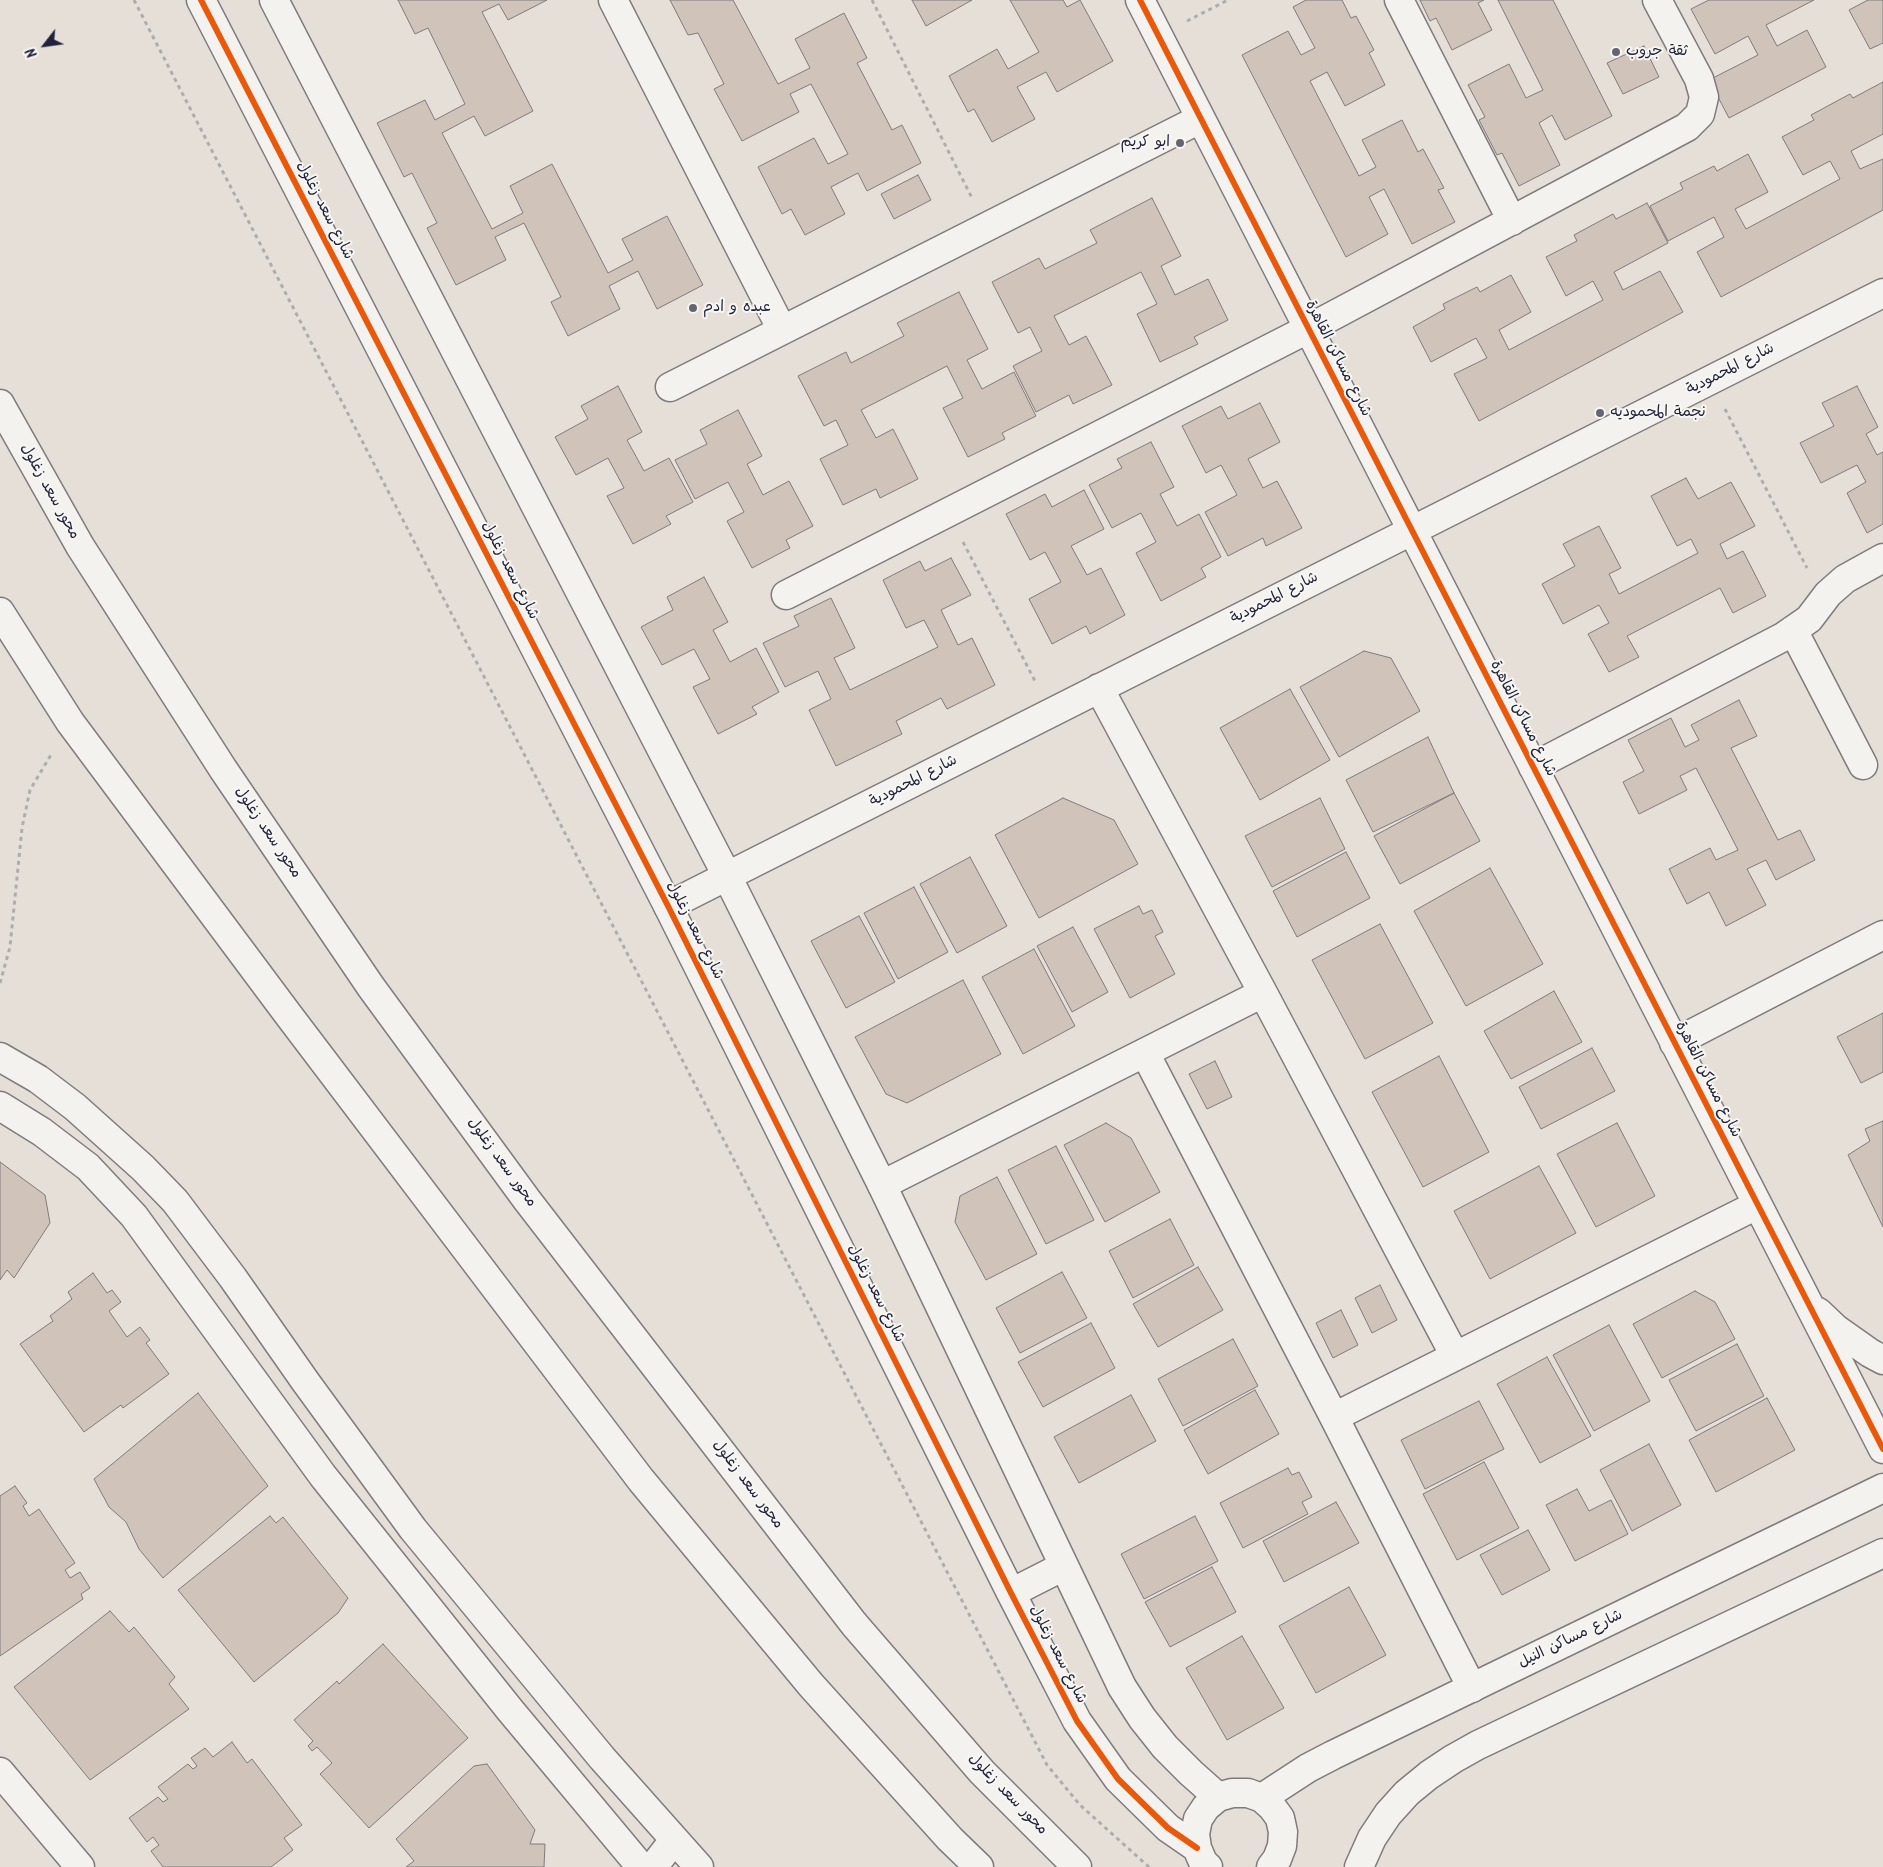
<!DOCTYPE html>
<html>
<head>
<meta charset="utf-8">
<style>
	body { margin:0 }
	#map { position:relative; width:1883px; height:1867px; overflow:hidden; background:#e6dfd8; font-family:Kalam,sans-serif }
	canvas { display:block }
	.north { position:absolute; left:20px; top:20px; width:50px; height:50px; -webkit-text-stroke:4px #f6f6f2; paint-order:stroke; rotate:240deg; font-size:14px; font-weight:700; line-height:20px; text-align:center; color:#22223b }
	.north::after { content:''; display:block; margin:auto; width:18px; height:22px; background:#22223b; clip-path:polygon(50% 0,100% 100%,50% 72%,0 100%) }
</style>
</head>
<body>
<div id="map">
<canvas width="1883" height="1867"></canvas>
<div class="north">N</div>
</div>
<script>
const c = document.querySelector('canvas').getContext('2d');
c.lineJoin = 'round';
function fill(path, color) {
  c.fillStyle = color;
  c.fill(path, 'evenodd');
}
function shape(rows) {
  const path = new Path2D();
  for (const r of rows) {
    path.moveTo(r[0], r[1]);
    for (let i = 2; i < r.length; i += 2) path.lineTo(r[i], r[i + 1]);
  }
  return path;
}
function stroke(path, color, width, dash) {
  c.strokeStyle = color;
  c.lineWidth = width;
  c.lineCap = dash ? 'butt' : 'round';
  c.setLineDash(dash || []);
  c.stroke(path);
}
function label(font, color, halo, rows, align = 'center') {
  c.font = font + ' Kalam,"Playpen Sans Arabic",sans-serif';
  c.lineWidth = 4;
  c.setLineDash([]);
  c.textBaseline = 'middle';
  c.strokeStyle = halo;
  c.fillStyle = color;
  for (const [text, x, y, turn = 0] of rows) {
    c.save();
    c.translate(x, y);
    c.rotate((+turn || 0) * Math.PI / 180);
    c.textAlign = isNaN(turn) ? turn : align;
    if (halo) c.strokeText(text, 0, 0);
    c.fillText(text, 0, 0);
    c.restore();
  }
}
const building = shape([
	[398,0,547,0,508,20,499,4,482,12,533,111,485,136,474,116,442,133,492,229,523,213,510,186,552,164,608,273,633,260,622,239,667,216,703,285,657,309,638,271,609,286,620,309,568,336,551,302,561,297,524,223,495,237,506,260,456,285,427,228,437,223,412,173,404,177,377,123,425,100,435,120,465,104,428,28,415,34,398,0],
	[670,0,733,0,778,84,810,68,795,39,844,13,867,58,857,63,892,130,902,125,921,163,867,191,858,173,831,187,845,214,805,235,791,209,782,214,758,167,814,138,828,164,848,154,811,84,790,94,799,112,742,141,714,89,724,84,698,33,688,35,670,0],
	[912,0,972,0,926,26,912,0],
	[1010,0,1063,0,1067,7,1080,0,1113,61,1057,92,1046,72,1017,87,1035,119,992,142,974,109,968,112,949,76,997,49,1008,69,1039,52,1010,0],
	[1306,0,1342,0,1351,18,1356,16,1374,50,1369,53,1385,85,1345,106,1327,72,1310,81,1359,176,1376,167,1362,140,1402,120,1418,152,1423,149,1444,188,1438,190,1455,222,1412,244,1384,189,1369,197,1388,234,1346,257,1242,55,1288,31,1301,55,1315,48,1293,7,1306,0],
	[1420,0,1484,0,1478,3,1492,30,1452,50,1436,18,1430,21,1420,0],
	[1498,0,1553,0,1612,116,1565,140,1552,115,1539,123,1560,165,1519,186,1502,153,1497,155,1479,120,1485,117,1468,85,1509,64,1526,98,1543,90,1498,0],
	[1709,0,1814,0,1766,25,1777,46,1807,30,1826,67,1729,118,1709,80,1758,55,1748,36,1715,54,1691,9,1709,0],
	[1868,0,1883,0,1883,43,1870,49,1849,10,1868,0],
	[1644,46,1659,77,1623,94,1607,63,1644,46],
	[1883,82,1883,134,1851,151,1860,169,1883,159,1883,210,1721,297,1697,252,1724,237,1714,217,1668,241,1650,206,1683,189,1680,183,1714,166,1717,171,1748,154,1768,192,1735,209,1746,229,1840,179,1830,161,1803,175,1782,137,1814,120,1811,115,1850,94,1853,98,1883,82],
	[918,175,931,200,894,219,881,194,918,175],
	[1152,198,1181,256,1161,266,1175,295,1208,279,1228,320,1194,337,1198,344,1160,362,1137,314,1157,304,1141,272,1054,316,1069,345,1086,336,1112,385,1073,404,1069,395,1036,412,1013,366,1042,351,1030,327,1018,333,992,282,1039,258,1045,269,1097,243,1090,230,1152,198],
	[1647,203,1668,243,1614,272,1623,290,1660,271,1683,312,1479,421,1454,374,1487,358,1476,338,1431,362,1413,327,1445,309,1443,304,1477,287,1480,292,1511,275,1531,312,1499,330,1509,350,1603,300,1593,281,1566,296,1546,257,1577,241,1574,235,1613,214,1616,219,1647,203],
	[959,292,988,349,967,360,982,389,1014,372,1036,416,1002,433,1005,439,968,457,943,408,963,398,947,366,861,410,876,438,893,429,918,479,880,498,876,489,843,505,820,459,848,445,836,420,824,426,798,376,846,352,851,363,904,336,897,323,959,292],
	[618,386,642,432,627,440,644,471,669,458,693,502,666,516,671,524,633,544,607,496,624,488,608,458,576,475,555,437,588,419,581,406,618,386],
	[1857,386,1878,427,1866,434,1877,455,1883,452,1883,524,1867,533,1847,493,1866,482,1857,465,1821,483,1800,443,1834,426,1822,403,1857,386],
	[1260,403,1280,442,1248,459,1263,488,1277,481,1302,528,1266,546,1263,538,1228,556,1205,512,1237,495,1221,465,1206,473,1182,426,1221,406,1228,419,1260,403],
	[738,410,762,456,747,464,763,495,789,481,813,526,786,540,790,548,752,568,727,521,744,512,728,482,695,499,675,460,707,444,700,430,738,410],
	[1151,442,1174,487,1160,494,1177,526,1199,514,1221,557,1201,568,1206,577,1161,601,1136,553,1156,542,1141,513,1112,528,1089,485,1122,468,1117,459,1151,442],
	[1686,478,1698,499,1731,482,1755,526,1720,544,1727,559,1743,551,1766,596,1733,613,1720,588,1627,636,1639,657,1609,672,1588,634,1609,623,1599,605,1563,624,1542,584,1575,566,1563,544,1599,526,1621,568,1609,574,1619,594,1698,553,1691,539,1677,546,1651,496,1686,478],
	[1084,490,1104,529,1071,546,1087,575,1101,568,1125,615,1090,634,1086,626,1052,644,1029,599,1061,582,1045,552,1030,560,1006,514,1045,494,1052,507,1084,490],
	[951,558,971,595,941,610,958,645,972,638,995,685,947,709,941,698,896,721,902,734,836,766,809,710,831,699,818,671,785,687,763,643,799,626,794,616,831,598,855,648,834,658,850,690,938,647,924,620,906,628,883,580,920,561,925,571,951,558],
	[704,577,728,622,713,630,730,662,756,648,779,692,752,707,757,714,718,734,693,687,710,679,694,649,662,665,641,627,673,610,667,597,704,577],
	[1364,651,1391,658,1420,711,1339,757,1300,687,1364,651],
	[1290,689,1330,760,1260,800,1220,728,1290,689],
	[1739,700,1757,736,1731,748,1778,840,1800,830,1815,860,1776,880,1766,860,1747,869,1766,905,1726,926,1709,892,1687,904,1669,869,1710,848,1716,860,1738,850,1696,768,1680,776,1687,790,1639,814,1623,782,1644,771,1628,740,1671,718,1685,747,1699,740,1691,725,1739,700],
	[1428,737,1454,793,1373,832,1346,780,1428,737],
	[1454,793,1480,841,1400,884,1374,836,1454,793],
	[1063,798,1114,820,1138,864,1039,918,995,835,1063,798],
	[1320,798,1345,849,1272,887,1245,836,1320,798],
	[1346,852,1370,898,1297,937,1273,891,1346,852],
	[970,857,1007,926,957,953,920,884,970,857],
	[1490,868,1543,964,1466,1006,1414,911,1490,868],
	[914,887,948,952,898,979,864,913,914,887],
	[1139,906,1143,914,1152,910,1163,932,1155,936,1175,974,1130,998,1094,929,1139,906],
	[859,916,895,982,846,1008,811,941,859,916],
	[1380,924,1433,1023,1365,1059,1312,960,1380,924],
	[1073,927,1108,992,1072,1012,1037,946,1073,927],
	[1034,949,1075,1026,1023,1054,982,977,1034,949],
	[963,980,1001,1054,907,1103,886,1094,855,1037,963,980],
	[1554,991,1582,1042,1511,1079,1484,1031,1554,991],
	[1883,1013,1883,1072,1861,1083,1837,1037,1883,1013],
	[1592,1048,1615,1091,1541,1129,1519,1087,1592,1048],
	[1439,1056,1489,1152,1423,1187,1372,1092,1439,1056],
	[1215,1061,1232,1097,1207,1109,1189,1074,1215,1061],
	[1883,1121,1883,1227,1848,1155,1870,1141,1865,1129,1883,1121],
	[1106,1123,1131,1138,1160,1192,1105,1222,1064,1145,1106,1123],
	[1617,1123,1655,1196,1596,1227,1557,1154,1617,1123],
	[1056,1146,1094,1220,1046,1244,1008,1170,1056,1146],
	[0,1162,45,1195,50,1223,14,1278,7,1270,0,1280,0,1162],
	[1539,1166,1576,1233,1490,1279,1454,1211,1539,1166],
	[997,1177,1037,1254,986,1280,955,1222,960,1196,997,1177],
	[1170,1219,1194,1265,1133,1298,1109,1251,1170,1219],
	[1198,1267,1223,1310,1158,1347,1133,1304,1198,1267],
	[1062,1272,1087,1318,1020,1353,996,1308,1062,1272],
	[93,1273,107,1293,112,1290,121,1302,109,1311,127,1337,140,1327,150,1340,146,1343,169,1374,123,1408,121,1405,84,1432,20,1344,53,1321,50,1316,72,1299,68,1292,93,1273],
	[1380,1285,1397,1320,1372,1333,1355,1298,1380,1285],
	[1695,1291,1715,1302,1735,1339,1662,1378,1633,1324,1695,1291],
	[1341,1310,1358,1345,1333,1358,1316,1323,1341,1310],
	[1091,1323,1115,1368,1043,1407,1018,1362,1091,1323],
	[1609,1325,1650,1401,1594,1431,1553,1355,1609,1325],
	[1233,1339,1258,1386,1183,1426,1158,1379,1233,1339],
	[1737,1344,1764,1396,1696,1431,1669,1380,1737,1344],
	[1547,1357,1591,1436,1540,1463,1497,1384,1547,1357],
	[1255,1390,1279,1434,1208,1474,1184,1430,1255,1390],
	[198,1393,268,1486,163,1578,139,1549,126,1522,109,1507,94,1479,198,1393],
	[1131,1395,1156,1441,1079,1483,1054,1437,1131,1395],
	[1767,1398,1795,1450,1716,1492,1689,1440,1767,1398],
	[1479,1401,1504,1449,1425,1489,1401,1440,1479,1401],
	[1649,1444,1681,1505,1632,1531,1600,1470,1649,1444],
	[1484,1462,1519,1528,1457,1560,1423,1494,1484,1462],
	[1288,1468,1292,1475,1299,1472,1312,1497,1302,1502,1308,1514,1243,1548,1220,1503,1288,1468],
	[15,1486,27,1503,23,1506,29,1516,39,1509,75,1563,65,1570,70,1578,80,1572,90,1588,81,1594,83,1599,0,1656,0,1496,15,1486],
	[1577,1489,1589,1511,1611,1500,1628,1534,1575,1561,1546,1505,1577,1489],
	[1336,1502,1359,1543,1284,1582,1263,1541,1336,1502],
	[270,1516,276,1523,283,1517,348,1598,338,1613,254,1682,178,1590,270,1516],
	[1195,1516,1218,1561,1144,1599,1121,1554,1195,1516],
	[1528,1530,1550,1570,1502,1595,1480,1555,1528,1530],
	[1212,1567,1236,1612,1170,1647,1145,1602,1212,1567],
	[1349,1587,1386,1655,1316,1693,1279,1626,1349,1587],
	[110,1611,129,1632,134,1627,175,1677,169,1684,189,1709,90,1780,14,1687,110,1611],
	[1242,1636,1284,1708,1227,1740,1186,1668,1242,1636],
	[383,1644,468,1738,369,1828,320,1774,332,1763,317,1747,312,1751,308,1746,313,1741,294,1720,337,1681,339,1684,383,1644],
	[232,1742,247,1763,252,1759,302,1825,284,1838,293,1850,271,1867,163,1867,151,1851,159,1845,153,1837,147,1842,129,1818,158,1797,163,1802,168,1799,158,1787,188,1764,193,1769,197,1766,191,1758,205,1748,213,1757,232,1742],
	[487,1764,535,1830,530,1844,545,1844,544,1867,406,1867,414,1861,396,1839,474,1766,487,1764]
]);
const path = shape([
	[134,0,1047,1765,1080,1805,1149,1867],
	[872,0,972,198],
	[1187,21,1228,0],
	[1725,409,1807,568],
	[963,542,1036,683],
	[0,983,10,947,22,828,30,790,52,753]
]);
const street = shape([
	[613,0,782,330],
	[1140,0,1883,1449],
	[1399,0,1512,221],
	[670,387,1200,119],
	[786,595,1308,329,1687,127,1700,114,1704,97,1699,79,1657,0],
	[1793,630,1863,765],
	[1099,688,1263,993,1455,1356],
	[1533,767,1783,637,1809,619,1828,594,1845,579,1883,558],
	[668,906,1883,293],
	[1674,1043,1883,935],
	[1145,1053,1334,1417,1472,1688],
	[882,1185,1263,993],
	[1818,1312,1836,1329,1870,1353,1883,1360],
	[1334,1417,1757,1205],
	[0,1772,80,1867],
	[653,1867,674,1840]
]);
const secondary = shape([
	[201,0,668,906,1011,1593,1077,1721,1118,1779,1168,1828,1197,1848],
	[274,0,727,876,882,1185,1122,1687,1142,1718,1165,1747,1191,1773,1218,1797],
	[0,404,80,546,223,769,371,987,527,1200,854,1624,982,1772,1077,1867],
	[0,612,70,722,287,1013,641,1480,811,1685,950,1839,979,1867],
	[0,1057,38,1079,75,1107,143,1168,175,1201,233,1278,305,1381,413,1529,602,1758,699,1867],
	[0,1106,42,1132,88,1167,134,1216,323,1476,510,1710,641,1867],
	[1011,1593,1064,1566],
	[1262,1798,1308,1768,1333,1755,1883,1488],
	[1208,1867,1203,1862,1197,1848,1195,1834,1198,1819,1206,1807,1218,1797,1232,1793,1248,1793,1262,1798,1272,1807,1280,1818,1283,1832,1282,1846,1277,1859,1271,1867],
	[1359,1867,1372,1838,1388,1814,1407,1793,1429,1775,1453,1759,1478,1745,1883,1553]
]);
const cycleway = shape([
	[201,0,668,906,1011,1593,1077,1721,1118,1779,1168,1828,1197,1848],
	[1140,0,1883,1449]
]);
const markers = [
	[1616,52,5,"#676472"],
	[1180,143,5,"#676472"],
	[693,308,5,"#676472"],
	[1600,413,5,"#676472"]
];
const poiNames = [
	["ثقة جروب",1626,52],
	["ابو كريم",1170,143,"right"],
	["عبده و ادم",703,308],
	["نجمة المحموديه",1610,413]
];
const streetNames = [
	["شارع سعد زغلول",324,211,63],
	["شارع مساكن القاهرة",1337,359,63],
	["شارع المحمودية",1731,370,-27],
	["محور سعد زغلول",49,492,61],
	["شارع سعد زغلول",509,571,63],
	["شارع المحمودية",1275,599,-27],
	["شارع مساكن القاهرة",1522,719,63],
	["شارع المحمودية",914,782,-27],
	["محور سعد زغلول",267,833,56],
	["شارع سعد زغلول",694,931,63],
	["شارع مساكن القاهرة",1707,1080,63],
	["محور سعد زغلول",501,1163,54],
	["شارع سعد زغلول",875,1294,63],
	["محور سعد زغلول",747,1485,53],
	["شارع مساكن النيل",1571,1640,-26],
	["شارع سعد زغلول",1057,1655,63],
	["محور سعد زغلول",1007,1795,46]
];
fill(building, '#cfc3ba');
stroke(building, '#7f7b7d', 1);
stroke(street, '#7f7b7d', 31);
stroke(secondary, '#7f7b7d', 31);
stroke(path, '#aeadae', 3, [4, 4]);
stroke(street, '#f3f2ef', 28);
stroke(secondary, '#f3f2ef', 28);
stroke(cycleway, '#e8590c', 6);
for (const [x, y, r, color] of markers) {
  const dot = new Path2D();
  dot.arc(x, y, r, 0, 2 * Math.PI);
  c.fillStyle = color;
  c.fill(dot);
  stroke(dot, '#f6f6f2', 2);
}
label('15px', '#22223b', '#f6f6f2', poiNames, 'left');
label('15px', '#22223b', '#f6f6f2', streetNames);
</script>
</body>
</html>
